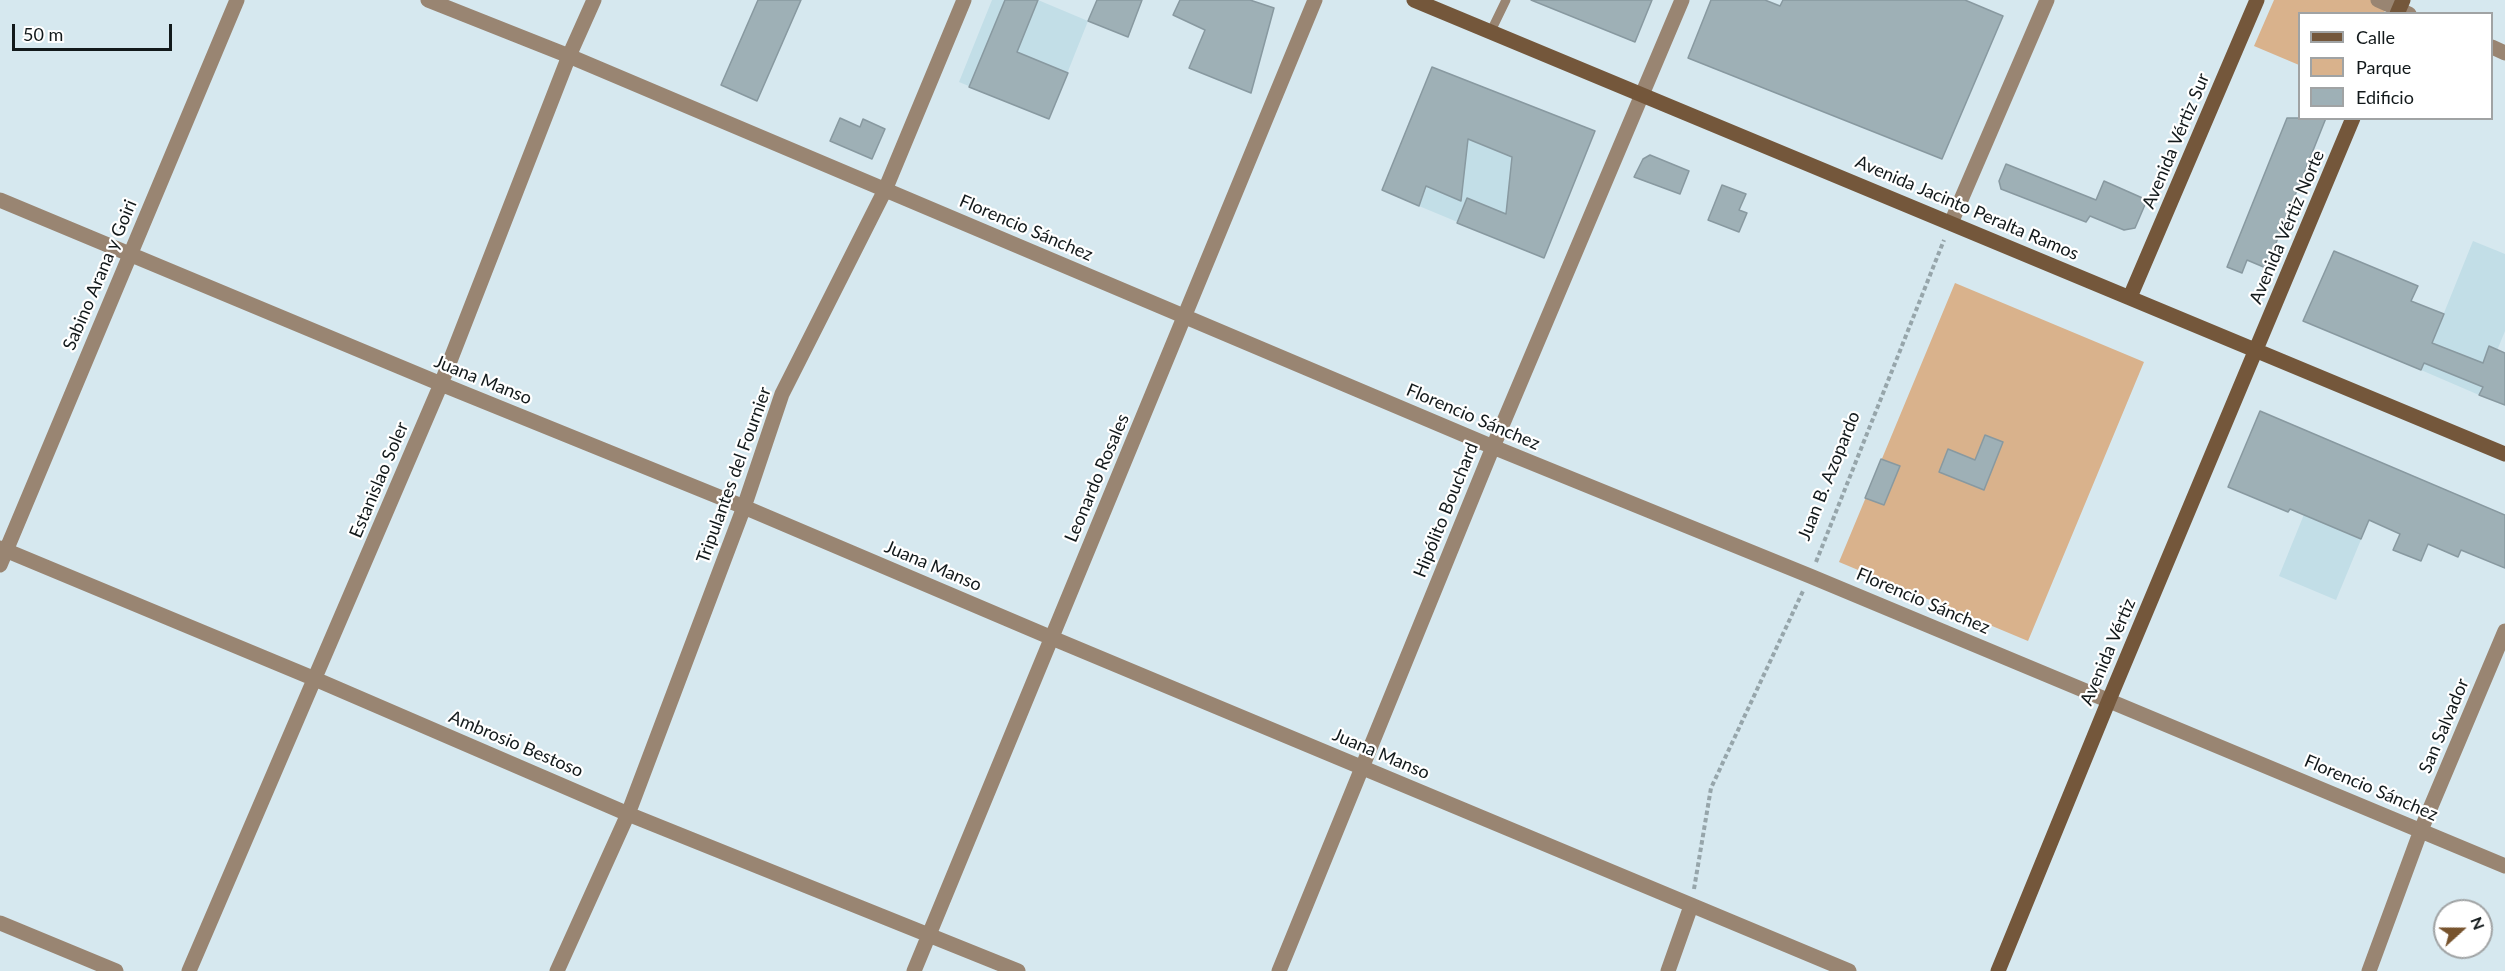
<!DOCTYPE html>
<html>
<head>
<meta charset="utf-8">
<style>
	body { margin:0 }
	#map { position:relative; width:2505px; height:971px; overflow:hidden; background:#d6e8ef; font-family:Lato,sans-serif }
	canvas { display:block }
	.legend { position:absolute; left:2298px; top:12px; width:195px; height:108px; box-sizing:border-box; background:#fff; border:2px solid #a0a3a4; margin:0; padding:8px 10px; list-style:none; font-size:18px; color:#12191b }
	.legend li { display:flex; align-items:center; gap:12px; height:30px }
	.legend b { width:30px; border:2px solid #a0a3a4 }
	.north { position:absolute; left:2433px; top:899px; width:60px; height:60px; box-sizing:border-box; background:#fff; border:2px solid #a0a3a4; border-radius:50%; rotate:69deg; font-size:16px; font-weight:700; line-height:24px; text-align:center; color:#12191b }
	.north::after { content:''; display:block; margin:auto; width:21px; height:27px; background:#77532d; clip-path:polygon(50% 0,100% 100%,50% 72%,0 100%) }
	.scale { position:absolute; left:12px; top:24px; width:160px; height:27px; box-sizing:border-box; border:3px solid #12191b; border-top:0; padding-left:8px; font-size:18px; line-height:21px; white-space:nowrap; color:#12191b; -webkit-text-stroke:4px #fff; paint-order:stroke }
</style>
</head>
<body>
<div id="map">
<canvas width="2505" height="971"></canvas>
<ul class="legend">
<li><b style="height:8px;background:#74573b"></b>Calle</li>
<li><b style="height:16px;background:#d9b28c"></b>Parque</li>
<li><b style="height:16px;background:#9eb0b6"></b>Edificio</li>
</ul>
<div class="north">N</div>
<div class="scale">50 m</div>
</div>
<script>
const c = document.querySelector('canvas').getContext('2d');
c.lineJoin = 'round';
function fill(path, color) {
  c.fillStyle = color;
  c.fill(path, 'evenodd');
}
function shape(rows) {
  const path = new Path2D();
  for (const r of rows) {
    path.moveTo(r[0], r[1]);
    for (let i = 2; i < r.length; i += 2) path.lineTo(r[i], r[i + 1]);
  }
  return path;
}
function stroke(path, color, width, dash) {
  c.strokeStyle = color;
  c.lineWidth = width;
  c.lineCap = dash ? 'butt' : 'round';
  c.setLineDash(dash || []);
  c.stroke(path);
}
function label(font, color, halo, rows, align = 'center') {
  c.font = font + ' Lato,sans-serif';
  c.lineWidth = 4.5;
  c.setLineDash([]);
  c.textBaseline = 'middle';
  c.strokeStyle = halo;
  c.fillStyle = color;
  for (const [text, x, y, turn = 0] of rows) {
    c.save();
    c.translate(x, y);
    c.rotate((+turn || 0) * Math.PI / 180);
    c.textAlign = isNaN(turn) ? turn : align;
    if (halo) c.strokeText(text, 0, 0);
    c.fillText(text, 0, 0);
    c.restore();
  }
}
const built = shape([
	[992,0,1038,0,1088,21,1049,119,959,82],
	[1469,82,1595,131,1544,258,1419,206],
	[2473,241,2505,254,2505,331,2479,395,2421,370],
	[2333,443,2391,467,2336,600,2279,576]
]);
const green = shape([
	[2274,0,2389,0,2384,13,2300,14,2299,65,2254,46],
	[1955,283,2144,362,2028,641,1839,562]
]);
const building = shape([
	[758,0,801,0,757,101,721,85,758,0],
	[1005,0,1038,0,1017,52,1068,73,1049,119,969,87,1005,0],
	[1097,0,1142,0,1128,37,1088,21,1097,0],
	[1180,0,1250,0,1274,8,1251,93,1189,68,1205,30,1173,15,1180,0],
	[1531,0,1652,0,1635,42,1531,0],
	[1711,0,1765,0,1780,6,1783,0,1965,0,2003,16,1942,159,1688,58,1711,0],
	[1432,67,1595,131,1544,258,1457,223,1467,198,1506,214,1512,157,1468,139,1461,201,1426,186,1419,206,1382,190,1432,67],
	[840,118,860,127,863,119,885,129,872,159,830,141,840,118],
	[2287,118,2326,118,2266,268,2247,260,2242,273,2227,267,2287,118],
	[1650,155,1689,171,1680,194,1634,177,1643,159,1650,155],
	[2006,164,2096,200,2104,181,2147,200,2135,228,2124,230,2090,216,2086,222,2001,189,1999,181,2006,164],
	[1722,185,1746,194,1739,210,1747,213,1739,232,1708,220,1722,185],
	[2334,251,2418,286,2411,301,2444,314,2432,343,2483,363,2489,346,2505,353,2505,405,2479,395,2483,387,2424,363,2421,370,2303,321,2334,251],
	[2260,411,2505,515,2505,568,2461,550,2458,557,2428,544,2421,561,2393,550,2400,534,2369,520,2361,539,2290,509,2288,512,2228,487,2260,411],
	[1985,435,2003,442,1984,490,1939,472,1948,449,1975,460,1985,435],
	[1881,459,1900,466,1884,505,1865,498,1881,459]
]);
const path = shape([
	[1816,562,1944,240],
	[1694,889,1711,788,1803,591]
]);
const lane = shape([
	[1491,31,1506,0]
]);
const street = shape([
	[428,0,569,56,1493,447,1810,576,2505,866],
	[2378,0,2409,14],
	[2492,47,2505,53],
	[0,200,441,384,744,507,1052,638,1849,971],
	[1951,223,2047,0],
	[0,548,315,679,628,814,1018,971],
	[0,565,237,0],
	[0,923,116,971],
	[189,971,441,384,569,56,594,0],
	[557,971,628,814,744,507,782,394,885,190,964,0],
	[914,971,1315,0],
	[1279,971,1493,447,1682,0],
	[1668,971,1691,906],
	[2369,971,2421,830,2505,631]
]);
const secondary = shape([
	[1414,0,2505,454],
	[2397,14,2403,0],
	[2130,297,2257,0],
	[1998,971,2109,700,2353,118]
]);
const streetNames = [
	["Avenida Vértiz Sur",2176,141,-67],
	["Avenida Jacinto Peralta Ramos",1967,208,23],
	["Avenida Vértiz Norte",2287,227,-67],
	["Florencio Sánchez",1026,228,23],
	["Sabino Arana y Goiri",100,275,-67],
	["Juana Manso",483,380,22],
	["Florencio Sánchez",1473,417,23],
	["Tripulantes del Fournier",734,475,-70],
	["Juan B. Azopardo",1829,476,-68],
	["Leonardo Rosales",1097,478,-67],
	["Estanislao Soler",379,480,-67],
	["Hipólito Bouchard",1446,510,-68],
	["Juana Manso",933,566,23],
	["Florencio Sánchez",1923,601,23],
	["Avenida Vértiz",2108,652,-67],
	["San Salvador",2444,726,-67],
	["Ambrosio Bestoso",516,744,23],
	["Juana Manso",1381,754,23],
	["Florencio Sánchez",2371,788,23]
];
fill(built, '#c2dee7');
fill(green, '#d9b28c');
fill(building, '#9eb0b6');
stroke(building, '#8899a0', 1.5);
stroke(path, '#96a5aa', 4, [4.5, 3]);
stroke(lane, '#998572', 9);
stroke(street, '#998572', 15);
stroke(secondary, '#74573b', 15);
label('18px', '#12191b', '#fff', streetNames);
</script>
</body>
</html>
